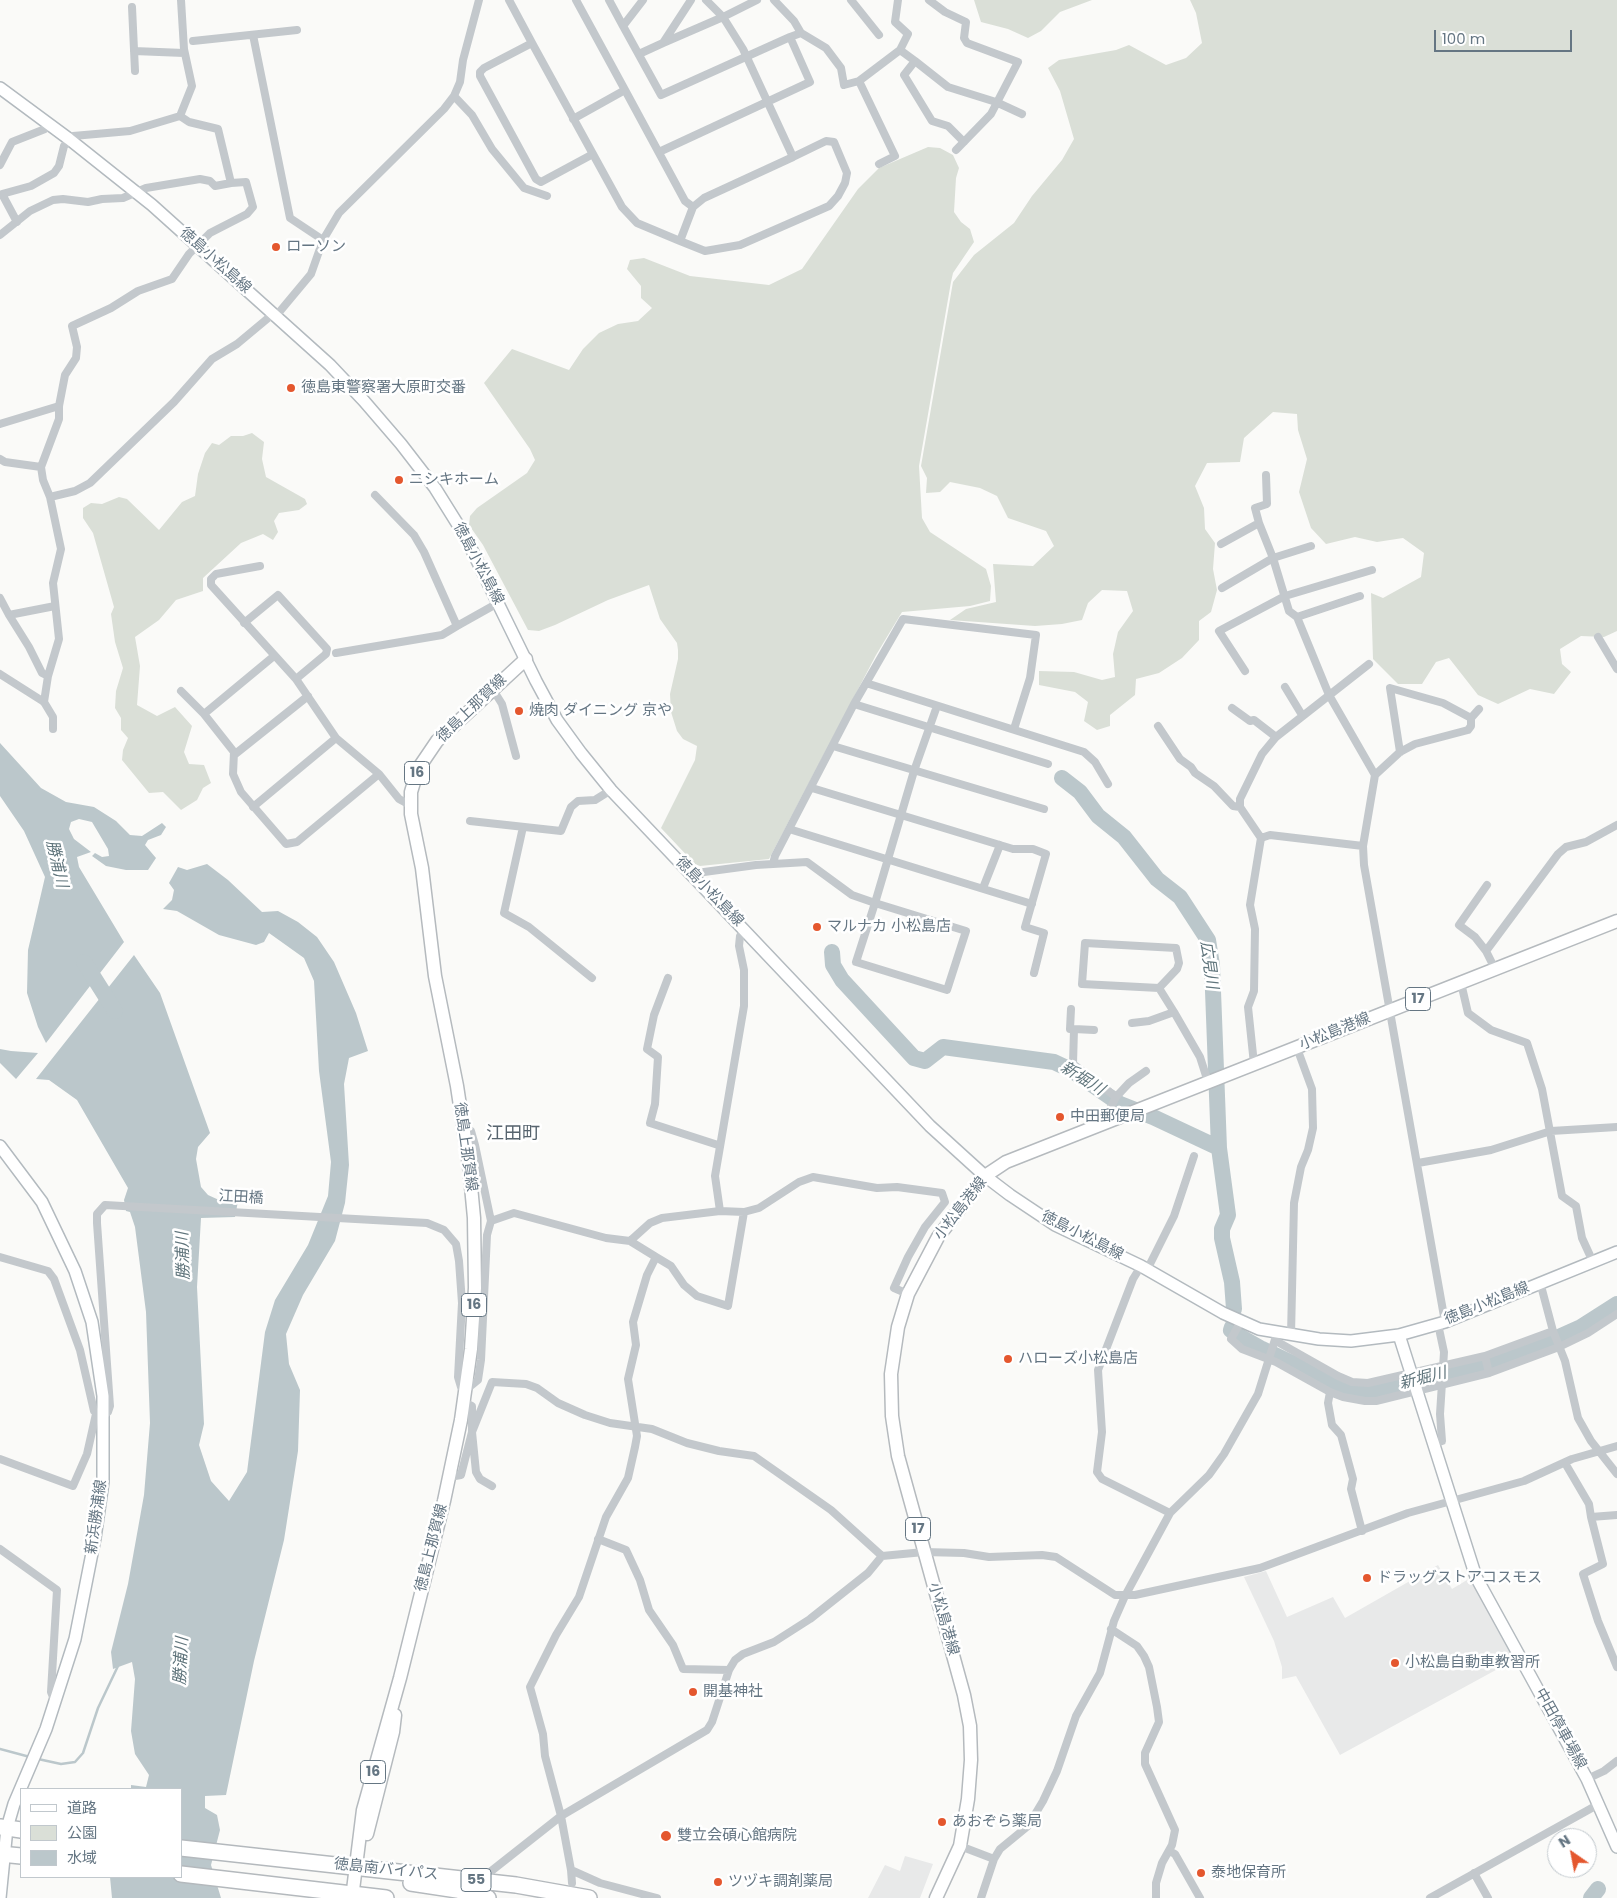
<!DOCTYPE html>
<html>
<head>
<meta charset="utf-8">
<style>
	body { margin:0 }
	#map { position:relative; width:1617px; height:1898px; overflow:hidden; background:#fafaf8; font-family:Poppins,"Noto Sans JP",sans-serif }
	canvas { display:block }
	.legend { position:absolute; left:20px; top:1788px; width:162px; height:90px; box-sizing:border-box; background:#fff; border:1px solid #c1c8cd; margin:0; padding:6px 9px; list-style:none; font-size:15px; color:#657683 }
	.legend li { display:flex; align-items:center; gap:10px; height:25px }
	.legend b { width:25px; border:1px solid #c1c8cd }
	.north { position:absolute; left:1547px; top:1828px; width:50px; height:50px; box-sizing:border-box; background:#fff; border:1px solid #c1c8cd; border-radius:50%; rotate:327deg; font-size:14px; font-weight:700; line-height:20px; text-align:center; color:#657683 }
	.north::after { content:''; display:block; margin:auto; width:18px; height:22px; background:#e4572e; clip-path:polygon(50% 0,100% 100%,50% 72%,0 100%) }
	.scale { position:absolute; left:1434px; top:30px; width:138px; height:22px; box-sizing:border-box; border:2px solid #657683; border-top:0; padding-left:6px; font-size:15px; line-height:18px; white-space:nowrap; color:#657683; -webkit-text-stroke:4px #fff; paint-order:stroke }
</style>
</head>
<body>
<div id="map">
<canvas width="1617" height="1898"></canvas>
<ul class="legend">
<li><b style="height:6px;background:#fff"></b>道路</li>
<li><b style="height:14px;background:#dadfd7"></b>公園</li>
<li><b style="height:14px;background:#bbc7cb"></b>水域</li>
</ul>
<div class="north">N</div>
<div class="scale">100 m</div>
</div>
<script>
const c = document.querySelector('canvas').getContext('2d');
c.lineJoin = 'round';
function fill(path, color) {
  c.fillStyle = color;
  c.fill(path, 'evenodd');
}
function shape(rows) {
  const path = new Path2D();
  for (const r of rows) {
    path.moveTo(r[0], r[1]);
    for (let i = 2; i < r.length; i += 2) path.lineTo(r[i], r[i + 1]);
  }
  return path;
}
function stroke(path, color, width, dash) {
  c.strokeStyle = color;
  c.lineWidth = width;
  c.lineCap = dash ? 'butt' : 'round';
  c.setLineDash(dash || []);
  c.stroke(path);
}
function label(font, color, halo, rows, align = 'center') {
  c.font = font + ' Poppins,"Noto Sans JP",sans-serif';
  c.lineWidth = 5;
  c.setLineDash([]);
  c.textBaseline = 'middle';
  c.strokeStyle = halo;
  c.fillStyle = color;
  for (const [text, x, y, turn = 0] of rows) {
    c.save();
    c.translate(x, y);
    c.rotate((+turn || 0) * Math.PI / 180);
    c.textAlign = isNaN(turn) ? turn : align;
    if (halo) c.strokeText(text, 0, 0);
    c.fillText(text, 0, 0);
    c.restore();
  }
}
const built = shape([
	[1438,1565,1452,1589,1472,1577,1516,1659,1340,1755,1296,1676,1282,1679,1282,1667,1274,1641,1244,1577,1266,1571,1287,1617,1333,1597,1345,1618],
	[905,1856,933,1864,920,1898,868,1898,885,1865,900,1871]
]);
const green = shape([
	[974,0,1092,0,1060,12,1041,31,1028,38,1008,29,981,22],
	[1190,0,1617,0,1617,631,1604,637,1581,636,1560,649,1562,664,1571,672,1554,694,1530,689,1498,704,1478,695,1449,658,1436,662,1422,684,1398,684,1373,659,1371,593,1383,598,1421,577,1424,553,1403,538,1377,542,1355,537,1326,544,1311,528,1299,492,1307,459,1298,430,1297,414,1273,412,1244,438,1240,462,1207,463,1195,486,1204,508,1205,529,1215,543,1213,569,1217,590,1211,612,1199,621,1199,640,1182,658,1159,673,1136,679,1135,695,1110,715,1110,726,1097,730,1084,721,1088,702,1075,692,1039,685,1039,671,1074,672,1102,680,1115,677,1113,654,1118,632,1133,611,1127,591,1102,590,1088,603,1082,620,1062,624,1035,626,950,620,966,609,996,602,993,564,1033,566,1054,546,1046,531,1008,518,997,496,980,488,950,482,940,492,926,493,927,478,921,466,953,282,974,255,1014,223,1032,196,1062,160,1074,139,1060,91,1048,68,1059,60,1116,50,1129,45,1166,65,1186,58,1202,43,1196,13],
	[928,147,940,148,953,155,959,168,956,178,954,212,961,222,970,229,974,242,953,273,951,282,919,466,922,518,930,532,986,569,991,586,990,601,970,606,902,612,876,655,769,859,700,866,695,864,661,828,695,760,697,746,683,739,677,731,671,712,670,694,678,659,678,650,677,643,660,619,649,585,608,600,555,625,539,631,528,630,483,545,469,525,470,516,477,508,527,473,535,460,530,449,484,383,512,349,569,370,583,349,599,333,618,324,638,321,652,308,641,298,641,286,627,269,630,260,644,258,690,276,769,285,802,269,858,189,879,168],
	[252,433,264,442,262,459,266,477,305,499,307,504,299,510,279,513,274,521,278,532,273,540,263,534,241,543,203,578,203,591,176,600,159,620,135,637,140,666,137,705,157,716,175,707,192,726,184,752,189,764,204,765,211,783,203,788,197,800,181,810,163,792,149,793,122,760,123,750,128,738,121,730,121,718,115,708,116,691,123,668,115,642,111,614,114,607,93,533,83,518,83,508,91,503,102,504,119,497,127,499,159,530,182,502,195,496,198,474,205,453,212,443,219,445,231,436,243,436]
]);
const water = shape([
	[0,743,41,788,66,802,94,807,116,821,130,835,142,836,162,823,166,827,161,835,148,840,145,845,156,858,148,870,126,870,106,866,92,856,95,853,102,857,109,856,108,849,92,822,79,819,71,822,69,829,74,839,91,852,77,857,79,867,124,942,46,1043,38,1027,27,993,28,950,45,877,24,831,0,796],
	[207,864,228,880,262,912,278,911,298,922,317,937,334,962,356,1013,368,1051,349,1058,344,1084,349,1165,345,1203,335,1241,303,1295,286,1334,289,1364,300,1390,298,1451,284,1540,254,1661,226,1795,205,1796,205,1808,217,1815,220,1830,211,1865,221,1898,112,1898,110,1877,181,1877,181,1789,131,1789,131,1785,146,1787,149,1775,135,1754,131,1731,135,1679,132,1662,113,1669,111,1652,128,1584,144,1495,150,1423,146,1312,135,1227,130,1212,126,1211,124,1200,128,1188,77,1100,49,1080,36,1079,134,955,160,993,210,1133,198,1147,196,1159,201,1187,208,1195,219,1200,238,1201,235,1217,201,1218,197,1287,204,1424,199,1445,211,1481,229,1501,247,1472,265,1332,275,1300,308,1245,328,1196,331,1162,319,1071,314,981,304,958,269,933,264,942,256,945,219,935,177,911,163,909,172,900,174,890,169,883,178,867,187,870],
	[0,1049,11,1051,38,1053,16,1079,0,1063]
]);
const stream = shape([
	[0,1749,30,1757],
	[38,1759,61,1764,75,1762,83,1753,98,1708,118,1666]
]);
const river = shape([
	[1062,778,1080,792,1098,816,1124,837,1157,879,1180,897,1208,940,1212,965,1219,1148,1228,1215,1222,1229,1222,1238,1232,1282,1234,1309],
	[832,952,833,965,842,980,914,1058,925,1061,943,1047,1054,1062,1071,1070,1120,1104,1153,1117,1219,1148],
	[84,962,115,1011],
	[1232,1327,1231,1330,1239,1336,1260,1348,1334,1383,1356,1391,1376,1391,1464,1371,1514,1357,1581,1327,1617,1304],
	[1591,1898,1598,1889]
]);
const street = shape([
	[509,0,532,43,484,68,480,72,480,76,536,179,541,182,593,154],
	[609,0,623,26,643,0],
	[774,0,794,21,801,33],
	[851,0,879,35],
	[898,0,895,22,908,34,900,50],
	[929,0,945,12,966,22,964,38,967,43,1018,62,991,114,956,150],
	[132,7,135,71],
	[623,26,661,95,790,37,810,82,659,152],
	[253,35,290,218,323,240],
	[790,37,801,33,826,48,841,68,844,85,859,81],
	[193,41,297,30],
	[532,43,622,207,637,223,680,241,693,207],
	[663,43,723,17,706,0],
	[134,51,184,53],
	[639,54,663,43,691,0],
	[915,61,948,87,996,102,1022,114],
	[625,90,685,201,693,207,704,198,793,157],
	[454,96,472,115,492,149,524,188,547,196],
	[573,119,625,90,576,0],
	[879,164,895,156,859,81,900,50,915,61,904,75,932,121,948,126,964,142],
	[0,165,12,142,45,129,50,125],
	[17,222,2,194,31,186,54,173,59,166,64,146,73,136,130,131,180,116,192,86,184,49,181,0],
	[0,235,30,211,53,200,63,199,88,202,102,199,123,198,146,188,200,179,210,181,215,186,231,183,218,129,189,122,180,116],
	[680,241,705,251,740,245,829,206,838,196,845,183,847,173,834,142,826,141,793,157,743,49,723,17,757,0],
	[276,316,311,274,323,240,339,213,444,109,454,96,460,82,463,60,479,0],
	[0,424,59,406],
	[0,459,5,462,41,467],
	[375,495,414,535,424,552,457,626,498,603],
	[50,497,43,480,41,467,59,419,59,406,65,375,76,358,77,347,72,326,111,308,138,291,172,279,189,254,210,233,247,214,253,207,246,182,231,183],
	[1221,544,1259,523,1255,508,1267,504,1266,475],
	[1311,546,1273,558,1289,611,1297,617,1329,695,1375,775,1363,846,1364,865,1445,1322],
	[260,566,216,574,211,579,211,585,296,679],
	[1222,588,1273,558,1259,523],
	[0,598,9,615],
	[1297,617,1360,596],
	[244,623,278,595,327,649,326,654,296,679,336,738,379,774],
	[1598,637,1617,669],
	[336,653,442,635,457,626],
	[1245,671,1219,631,1285,596,1372,570],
	[0,674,44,702,53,717,53,729],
	[48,676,42,673,29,647,9,615,55,606],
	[866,683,1084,752,1095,762,1108,784],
	[1285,687,1302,715],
	[492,688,502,704,516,756],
	[181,691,204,714,274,656],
	[44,702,48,676,59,639,53,583,61,549,50,497,75,491,90,483,174,402,212,359,237,344,273,314],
	[854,704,903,619,1036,635,1030,678,1014,729],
	[1232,708,1250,721,1254,720,1276,737],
	[204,714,234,752,233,774,241,792,286,844,297,842,379,774,399,799,410,805],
	[1158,726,1180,759,1191,767,1195,773,1214,786,1233,806,1240,807],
	[833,746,1044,809],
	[1400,752,1390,688,1443,703,1471,718,1479,709],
	[234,755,308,696],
	[1375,775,1400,752,1415,744,1468,730,1471,726,1471,718],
	[812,788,1013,849,1033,849,1046,854,1025,927,1044,933,1034,973],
	[253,807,336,738],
	[470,821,561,831,571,807,578,801,595,800,611,790],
	[523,827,504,913,529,927,592,978],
	[789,829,854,704,1048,764],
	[1261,838,1270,835,1363,846],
	[773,864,775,856,789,829,1032,904],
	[693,876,704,872,756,865,807,862,852,895,875,903,966,931,947,990,856,962,875,903,914,771,937,706],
	[1487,885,1459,925,1475,937,1486,951,1495,969],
	[983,888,1000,845],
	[1486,951,1558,854,1566,847,1586,842,1617,825],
	[668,978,654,1015,647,1049,658,1057,655,1104,650,1123,718,1145],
	[1461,983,1468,1013,1491,1030,1527,1043,1542,1089,1562,1196,1576,1206,1582,1238,1593,1262],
	[1159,988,1177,969,1179,963,1176,948,1085,943,1082,984,1159,988,1174,1012],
	[1071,1009,1070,1029,1074,1029,1073,1064,1116,1097],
	[1132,1023,1149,1021,1174,1012,1200,1057,1208,1082],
	[1074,1029,1094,1030],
	[1254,1064,1248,1007,1254,991,1255,929,1250,905,1261,838,1240,807,1240,799,1262,754,1276,737,1369,664],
	[1109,1120,1110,1109,1116,1097,1129,1083,1146,1071],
	[1418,1163,1491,1150,1551,1131,1617,1127],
	[720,1211,715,1176,744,1006,744,970,739,946,740,936,745,929],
	[491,1221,514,1213,606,1238,630,1241,650,1223,662,1218,720,1211,744,1212,759,1208,799,1182,813,1177,877,1188,897,1187,942,1193,945,1202,925,1227,908,1257,894,1288,908,1294],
	[0,1257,48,1271,54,1279,80,1350,94,1411,103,1416,108,1412,110,1406,97,1223,97,1214,105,1205,427,1223,444,1230,456,1244,459,1261,462,1303,458,1377,461,1387,467,1389,478,1380,481,1360,487,1235,491,1221,475,1145,471,1131,463,1126],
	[656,1257,671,1266,684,1285,697,1296,728,1306,744,1212],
	[1141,1266,1133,1279,1098,1370,1102,1432,1097,1472,1102,1479,1170,1513],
	[1147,1270,1174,1216,1194,1156],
	[1241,1321,1231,1339,1242,1349,1276,1362,1330,1392,1343,1397,1365,1401,1376,1401,1489,1373,1559,1347,1588,1333,1617,1314],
	[1553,1331,1565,1361,1578,1418,1591,1441,1617,1474],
	[1291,1335,1294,1203,1301,1167,1308,1150,1313,1128,1312,1089,1297,1048],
	[1276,1341,1338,1376,1352,1382,1368,1383,1485,1356],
	[1489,1373,1485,1356,1553,1331,1540,1282],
	[1330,1392,1328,1403,1332,1425,1341,1435,1353,1479,1351,1489,1362,1531],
	[1433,1444,1442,1441,1440,1414,1444,1352,1438,1324],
	[0,1459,73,1486,87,1454,96,1414],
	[1565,1463,1589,1504,1591,1517],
	[449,1477,461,1475,472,1432,472,1406,464,1402],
	[492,1486,480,1479,476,1472,472,1432,492,1382,526,1384,537,1388,558,1403,585,1415,610,1423,652,1429,687,1443,719,1451,754,1456,831,1510,882,1556,924,1552,964,1553,989,1557,1042,1555,1056,1557,1115,1595,1135,1595,1260,1568,1408,1513,1524,1481,1572,1459,1617,1446],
	[1617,1515,1591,1517,1603,1564,1583,1574,1598,1621,1617,1667],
	[598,1539,626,1550,640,1580,649,1610,673,1645,683,1669,729,1670],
	[0,1549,57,1590,51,1692,55,1702],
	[1111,1629,1137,1646,1144,1656,1149,1667,1157,1707,1159,1722,1145,1753,1145,1764,1175,1830,1172,1845,1162,1863,1156,1883,1156,1898],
	[1587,1779,1604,1771,1617,1761],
	[960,1846,994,1859],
	[1169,1851,1175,1854,1200,1898],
	[571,1870,561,1816,545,1756,543,1734,530,1687,556,1635,579,1597,606,1517,628,1478,635,1447,637,1436,628,1379,636,1345,633,1322,647,1275,656,1257,630,1241],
	[490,1872,561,1816,707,1730,712,1722,729,1670,735,1660,743,1654,774,1642,810,1619,868,1573,882,1556],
	[1474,1873,1488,1898],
	[572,1883,571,1870,600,1883,657,1898],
	[981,1898,994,1859,1000,1849,1028,1826,1043,1801,1057,1771,1076,1716,1100,1673,1114,1621,1125,1596,1170,1513,1209,1475,1224,1454,1258,1394,1277,1333],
	[1430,1898,1599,1804]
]);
const secondary = shape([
	[0,88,69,139,152,205,330,365,364,401,401,444,435,488,465,536,536,681,557,720,581,753,611,790,930,1126,985,1176,1010,1195,1055,1225,1141,1266,1223,1313,1259,1329,1319,1339,1351,1341,1399,1335,1445,1322,1617,1252],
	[0,1146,42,1202,75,1271,92,1322,103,1396,103,1482,95,1538,75,1639,46,1729,14,1804,7,1828,0,1898],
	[1399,1335,1476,1577,1587,1779,1617,1847]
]);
const primary = shape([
	[367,1834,393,1732,395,1715],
	[352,1898,363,1810,400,1678,444,1501,461,1420,471,1349,475,1288,474,1218,469,1165,457,1086,435,976,422,868,411,814,411,792,418,769,437,741,526,659],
	[936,1898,960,1846,968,1799,971,1760,970,1726,964,1695,898,1456,892,1416,891,1374,898,1327,908,1294,938,1237,985,1176,1006,1162,1617,921]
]);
const highway = shape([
	[0,1827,21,1830],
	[181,1848,516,1885,589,1898],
	[0,1854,21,1856],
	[181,1874,386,1898],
	[411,1883,457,1890,488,1898]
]);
const markers = [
	[276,247,5,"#e4572e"],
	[291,388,5,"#e4572e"],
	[399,480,5,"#e4572e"],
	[519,711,5,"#e4572e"],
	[817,927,5,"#e4572e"],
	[1060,1117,5,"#e4572e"],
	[1008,1359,5,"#e4572e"],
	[1367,1578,5,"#e4572e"],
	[1395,1663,5,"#e4572e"],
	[693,1692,5,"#e4572e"],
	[942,1822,5,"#e4572e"],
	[666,1836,6,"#e4572e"],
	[1201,1873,5,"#e4572e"],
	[718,1882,5,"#e4572e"]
];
const shields = [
	[417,773,25],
	[1418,999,25],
	[474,1305,25],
	[918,1529,25],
	[373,1772,25],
	[476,1880,30]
];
const shieldNames = [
	["16",417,773],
	["17",1418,999],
	["16",474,1305],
	["17",918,1529],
	["16",373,1772],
	["55",476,1880]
];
const poiNames = [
	["ローソン",286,247],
	["徳島東警察署大原町交番",301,388],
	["ニシキホーム",409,480],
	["焼肉 ダイニング 京や",529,711],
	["マルナカ 小松島店",827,927],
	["中田郵便局",1070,1117],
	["ハローズ小松島店",1018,1359],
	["ドラッグストアコスモス",1377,1578],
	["小松島自動車教習所",1405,1663],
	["開基神社",703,1692],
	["あおぞら薬局",952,1822],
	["雙立会碩心館病院",677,1836],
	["泰地保育所",1211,1873],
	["ツヅキ調剤薬局",728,1882]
];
const streetNames = [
	["徳島小松島線",215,261,42],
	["徳島小松島線",478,564,62],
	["徳島上那賀線",472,709,-44],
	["徳島小松島線",709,892,46],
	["小松島港線",1335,1032,-22],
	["徳島上那賀線",465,1147,82],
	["江田橋",241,1198,3],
	["小松島港線",961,1209,-52],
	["徳島小松島線",1082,1236,27],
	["徳島小松島線",1487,1304,-22],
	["新浜勝浦線",97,1517,-82],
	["徳島上那賀線",432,1548,-76],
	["小松島港線",943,1619,74],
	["中田停車場線",1560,1729,61],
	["徳島南バイパス",386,1870,6]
];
const waterNames = [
	["勝浦川",56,864,77],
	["広見川",1208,965,82],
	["新堀川",1082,1079,32],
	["勝浦川",184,1256,-92],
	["新堀川",1423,1379,-14],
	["勝浦川",182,1661,-87]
];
const quarterNames = [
	["江田町",513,1134]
];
fill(built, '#e8e9e9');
fill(green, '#dadfd7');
fill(water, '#bbc7cb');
stroke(stream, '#bbc7cb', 2.5);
stroke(river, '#bbc7cb', 16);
stroke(secondary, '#b3babf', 14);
stroke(primary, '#b5babe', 15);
stroke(highway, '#b4b9bd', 18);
stroke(street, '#c3c8cc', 8);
stroke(secondary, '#fff', 11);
stroke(primary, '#fff', 12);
stroke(highway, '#fff', 15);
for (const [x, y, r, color] of markers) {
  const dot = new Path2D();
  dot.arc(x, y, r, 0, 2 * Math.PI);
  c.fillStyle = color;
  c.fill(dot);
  stroke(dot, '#fff', 2);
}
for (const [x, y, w] of shields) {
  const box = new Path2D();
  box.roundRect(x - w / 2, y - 11.5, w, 23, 4);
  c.fillStyle = '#fff';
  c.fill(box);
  stroke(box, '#657683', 1);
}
label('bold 14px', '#657683', null, shieldNames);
label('15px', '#657683', '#fff', poiNames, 'left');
label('15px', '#657683', '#fff', streetNames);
label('italic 16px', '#60757c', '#fff', waterNames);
label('18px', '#57646e', '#fff', quarterNames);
</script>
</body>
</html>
